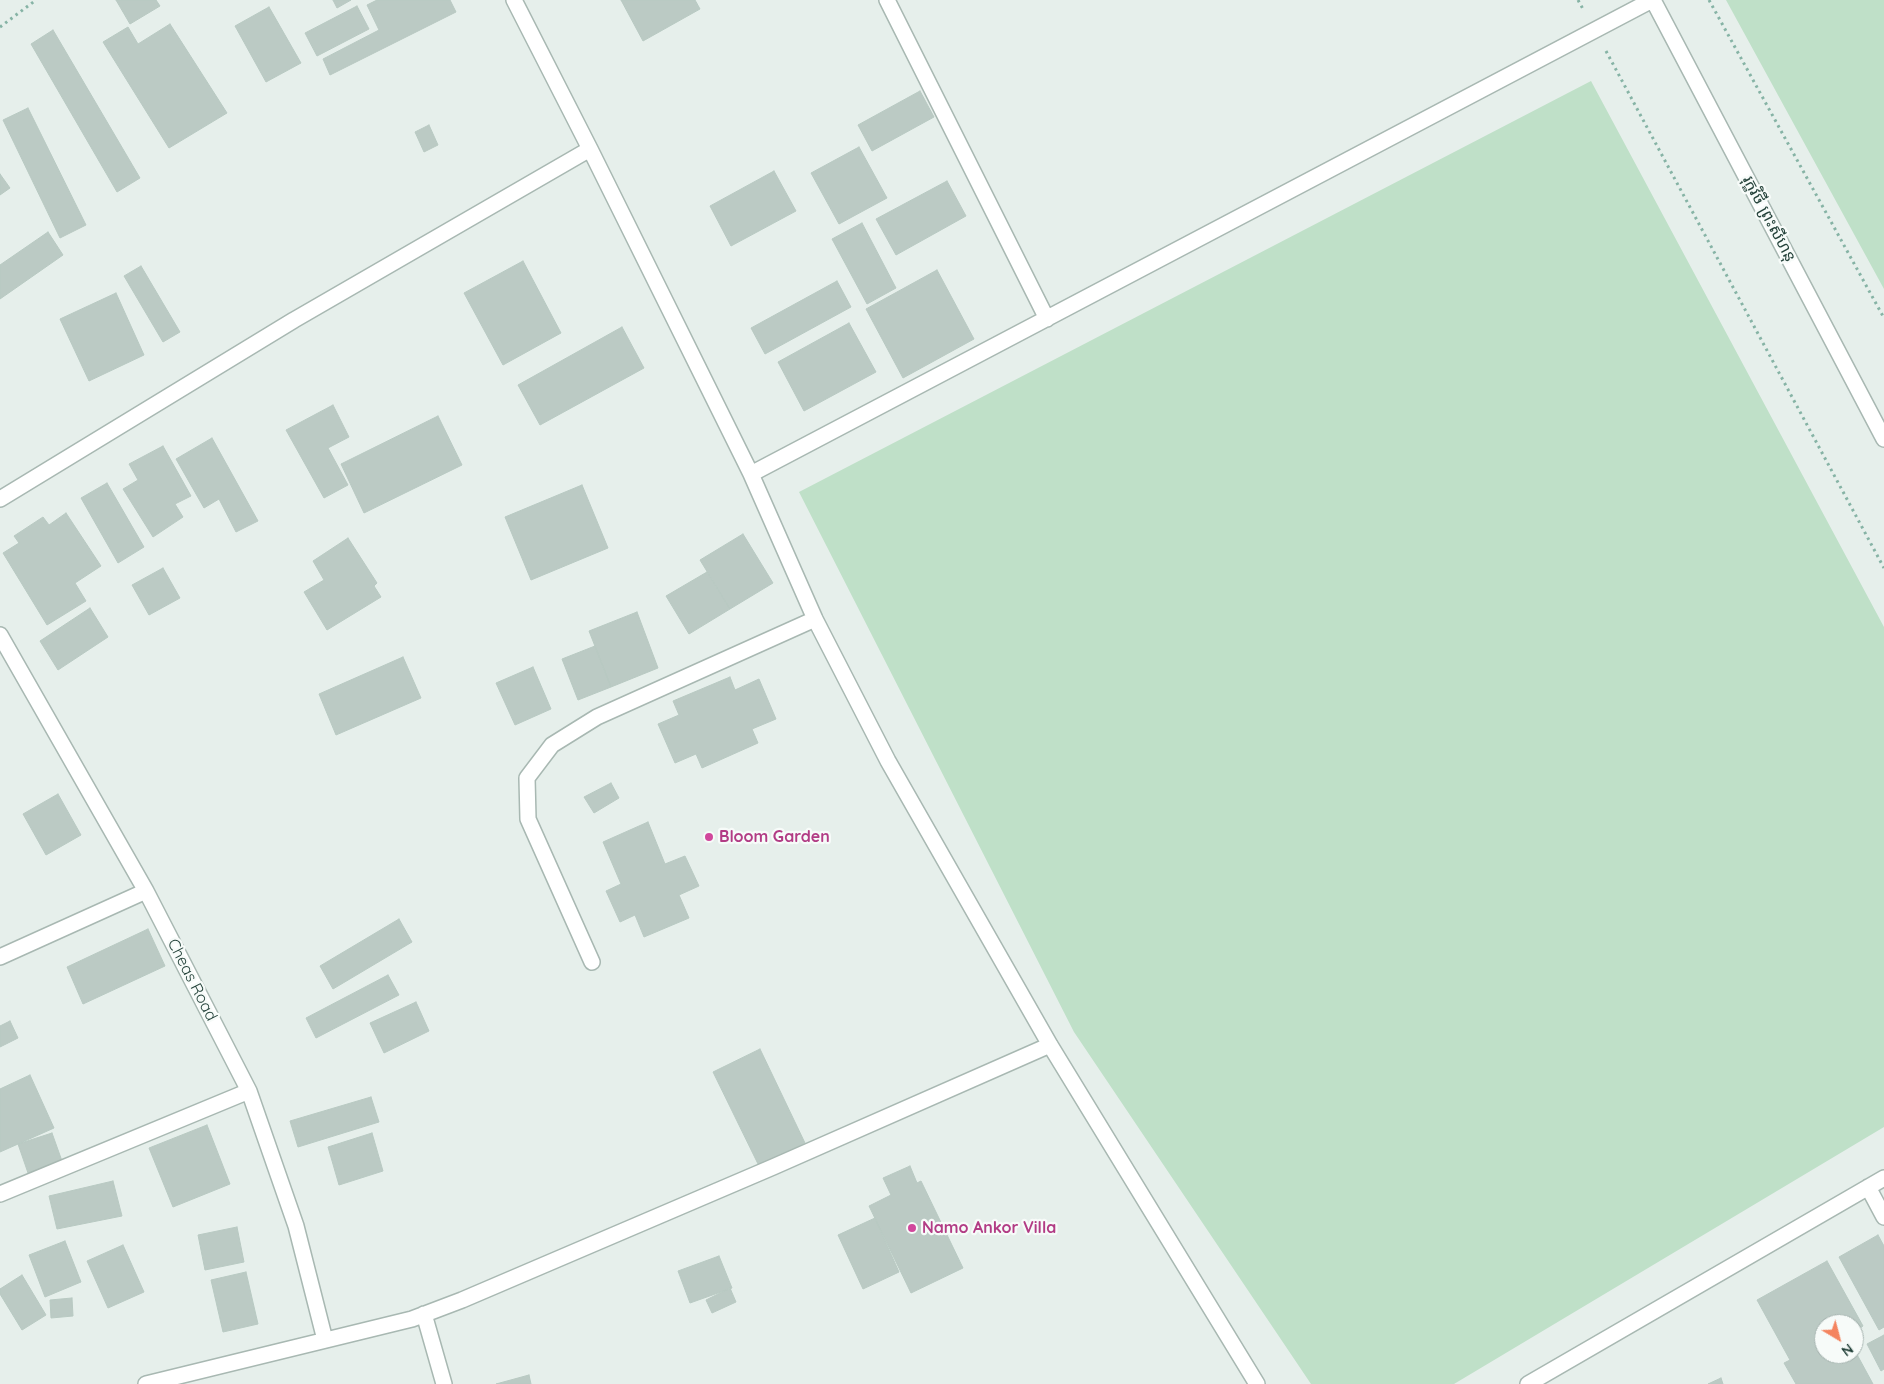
<!DOCTYPE html>
<html>
<head>
<meta charset="utf-8">
<style>
	body { margin:0 }
	#map { position:relative; width:1884px; height:1384px; overflow:hidden; background:#e6efeb; font-family:Quicksand,sans-serif }
	canvas { display:block }
	.north { position:absolute; left:1814px; top:1314px; width:50px; height:50px; box-sizing:border-box; background:#f7fbf9; border:1px solid #a3b1ad; border-radius:50%; rotate:143deg; font-size:14px; font-weight:700; line-height:20px; text-align:center; color:#24423a }
	.north::after { content:''; display:block; margin:auto; width:18px; height:22px; background:#f4845f; clip-path:polygon(50% 0,100% 100%,50% 72%,0 100%) }
</style>
</head>
<body>
<div id="map">
<canvas width="1884" height="1384"></canvas>
<div class="north">N</div>
</div>
<script>
const c = document.querySelector('canvas').getContext('2d');
c.lineJoin = 'round';
function fill(path, color) {
  c.fillStyle = color;
  c.fill(path, 'evenodd');
}
function shape(rows) {
  const path = new Path2D();
  for (const r of rows) {
    path.moveTo(r[0], r[1]);
    for (let i = 2; i < r.length; i += 2) path.lineTo(r[i], r[i + 1]);
  }
  return path;
}
function stroke(path, color, width, dash) {
  c.strokeStyle = color;
  c.lineWidth = width;
  c.lineCap = dash ? 'butt' : 'round';
  c.setLineDash(dash || []);
  c.stroke(path);
}
function label(font, color, halo, rows, align = 'center') {
  c.font = font + ' Quicksand,"Noto Sans Khmer",sans-serif';
  c.lineWidth = 4.5;
  c.setLineDash([]);
  c.textBaseline = 'middle';
  c.strokeStyle = halo;
  c.fillStyle = color;
  for (const [text, x, y, turn = 0] of rows) {
    c.save();
    c.translate(x, y);
    c.rotate((+turn || 0) * Math.PI / 180);
    c.textAlign = isNaN(turn) ? turn : align;
    if (halo) c.strokeText(text, 0, 0);
    c.fillText(text, 0, 0);
    c.restore();
  }
}
const green = shape([
	[1726,0,1884,0,1884,289],
	[1591,81,1884,627,1884,1127,1454,1384,1311,1384,1074,1032,799,492]
]);
const building = shape([
	[116,0,156,0,160,6,130,24,116,0],
	[333,0,351,0,337,8,333,0],
	[377,0,450,0,456,12,330,75,323,59,379,30,367,5,377,0],
	[621,0,695,0,700,9,643,41,621,0],
	[357,6,369,29,317,56,305,33,357,6],
	[269,7,301,63,266,82,235,26,269,7],
	[170,24,227,113,169,148,103,42,128,27,138,44,170,24],
	[53,30,140,178,117,192,31,44,53,30],
	[920,91,934,117,872,151,858,125,920,91],
	[28,108,86,225,60,238,3,120,28,108],
	[429,125,438,145,424,152,415,132,429,125],
	[859,147,887,198,839,224,811,173,859,147],
	[774,171,796,211,731,246,710,206,774,171],
	[0,174,10,188,0,195,0,174],
	[947,181,966,216,896,255,876,219,947,181],
	[862,223,896,288,867,304,832,239,862,223],
	[48,232,63,255,0,299,0,265,48,232],
	[523,261,561,333,503,365,464,293,523,261],
	[141,266,180,332,163,342,124,276,141,266],
	[937,270,974,339,903,378,866,309,937,270],
	[837,281,851,307,765,354,751,328,837,281],
	[116,293,144,355,89,381,60,319,116,293],
	[849,323,876,372,804,411,778,362,849,323],
	[622,327,644,368,540,425,518,385,622,327],
	[333,405,349,437,328,448,348,485,324,498,286,430,333,405],
	[438,416,462,465,364,513,341,464,438,416],
	[212,438,258,521,236,532,219,499,204,508,176,459,212,438],
	[163,446,191,496,175,504,183,517,153,537,123,489,138,480,129,464,163,446],
	[107,483,144,547,118,563,81,498,107,483],
	[582,485,608,548,531,580,505,517,582,485],
	[66,513,101,566,75,583,86,601,47,625,3,553,19,543,14,536,43,517,49,525,66,513],
	[743,534,773,583,730,609,700,560,743,534],
	[348,538,377,583,374,586,381,597,327,630,304,592,324,580,313,561,348,538],
	[163,568,180,598,149,615,132,585,163,568],
	[707,572,730,609,689,634,666,596,707,572],
	[90,608,108,637,58,670,40,641,90,608],
	[637,612,658,668,611,687,589,631,637,612],
	[595,646,611,687,578,700,562,659,595,646],
	[403,657,421,698,336,735,319,694,403,657],
	[533,667,551,709,515,725,496,683,533,667],
	[730,677,735,690,759,679,776,719,752,729,758,743,702,768,696,754,675,763,658,724,679,715,673,701,730,677],
	[611,783,619,798,594,813,584,797,611,783],
	[58,794,81,835,46,855,23,814,58,794],
	[648,822,665,864,685,856,699,886,679,895,689,918,644,937,635,915,620,922,606,891,621,884,603,842,648,822],
	[399,919,412,942,333,989,320,966,399,919],
	[148,929,165,966,83,1004,67,967,148,929],
	[388,975,399,995,316,1038,306,1018,388,975],
	[416,1002,429,1031,384,1053,370,1023,416,1002],
	[10,1021,18,1038,0,1047,0,1026,10,1021],
	[760,1049,805,1143,759,1166,713,1072,760,1049],
	[30,1075,54,1128,0,1152,0,1089,30,1075],
	[371,1097,379,1122,298,1147,290,1121,371,1097],
	[207,1125,230,1184,173,1207,149,1148,207,1125],
	[52,1133,62,1161,28,1173,18,1144,52,1133],
	[372,1133,383,1171,339,1185,328,1147,372,1133],
	[910,1166,917,1183,921,1181,963,1268,911,1293,869,1206,891,1195,883,1178,910,1166],
	[113,1181,122,1216,57,1229,49,1196,113,1181],
	[875,1218,899,1272,863,1289,838,1235,875,1218],
	[237,1227,244,1262,205,1270,198,1235,237,1227],
	[1878,1235,1884,1246,1884,1327,1879,1330,1839,1257,1878,1235],
	[65,1241,81,1282,45,1297,29,1255,65,1241],
	[123,1245,144,1292,108,1308,87,1261,123,1245],
	[719,1256,732,1288,690,1303,678,1271,719,1256],
	[1827,1261,1863,1326,1854,1332,1854,1324,1824,1324,1824,1354,1854,1354,1854,1349,1873,1384,1796,1384,1784,1363,1790,1360,1757,1300,1827,1261],
	[246,1272,258,1324,223,1332,211,1280,246,1272],
	[22,1275,46,1315,22,1330,0,1294,0,1289,22,1275],
	[730,1288,736,1302,712,1313,706,1300,730,1288],
	[72,1298,73,1316,51,1318,50,1300,72,1298],
	[1884,1335,1884,1369,1881,1371,1867,1344,1884,1335],
	[529,1375,531,1384,496,1384,529,1375],
	[1721,1378,1723,1384,1708,1384,1721,1378]
]);
const path = shape([
	[1578,0,1583,9],
	[1709,0,1884,318],
	[0,27,36,0],
	[1606,51,1884,568]
]);
const minor = shape([
	[514,0,590,149,751,474,815,619,888,761,1050,1045,1257,1384],
	[887,0,1047,319],
	[1653,0,1884,439],
	[751,474,1652,0],
	[0,499,294,320,590,149],
	[0,635,146,891,249,1091,0,1194],
	[0,957,146,891],
	[592,962,528,819,527,778,552,745,597,717,815,619],
	[249,1091,296,1226,325,1340],
	[1868,1187,1884,1217],
	[424,1314,444,1384],
	[146,1384,412,1319,462,1300,773,1167,1050,1045],
	[1528,1384,1884,1178]
]);
const markers = [
	[709,837,5,"#d1479c"],
	[912,1228,5,"#d1479c"]
];
const streetNames = [
	["រុក្ខវិថី ព្រះសីហនុ",1769,219,62],
	["Cheas Road",192,980,63]
];
const hotelNames = [
	["Bloom Garden",719,837],
	["Namo Ankor Villa",922,1228]
];
fill(green, '#bfe0c8');
fill(building, '#bbcac4');
stroke(building, '#b8c9c2', 1);
stroke(minor, '#a8b8b2', 18);
stroke(path, '#86b3a5', 3, [2.5, 4]);
stroke(minor, '#fff', 15);
for (const [x, y, r, color] of markers) {
  const dot = new Path2D();
  dot.arc(x, y, r, 0, 2 * Math.PI);
  c.fillStyle = color;
  c.fill(dot);
  stroke(dot, '#f7fbf9', 2);
}
label('16px', '#24423a', '#f7fbf9', streetNames);
label('bold 16px', '#b23c85', '#f7fbf9', hotelNames, 'left');
</script>
</body>
</html>
